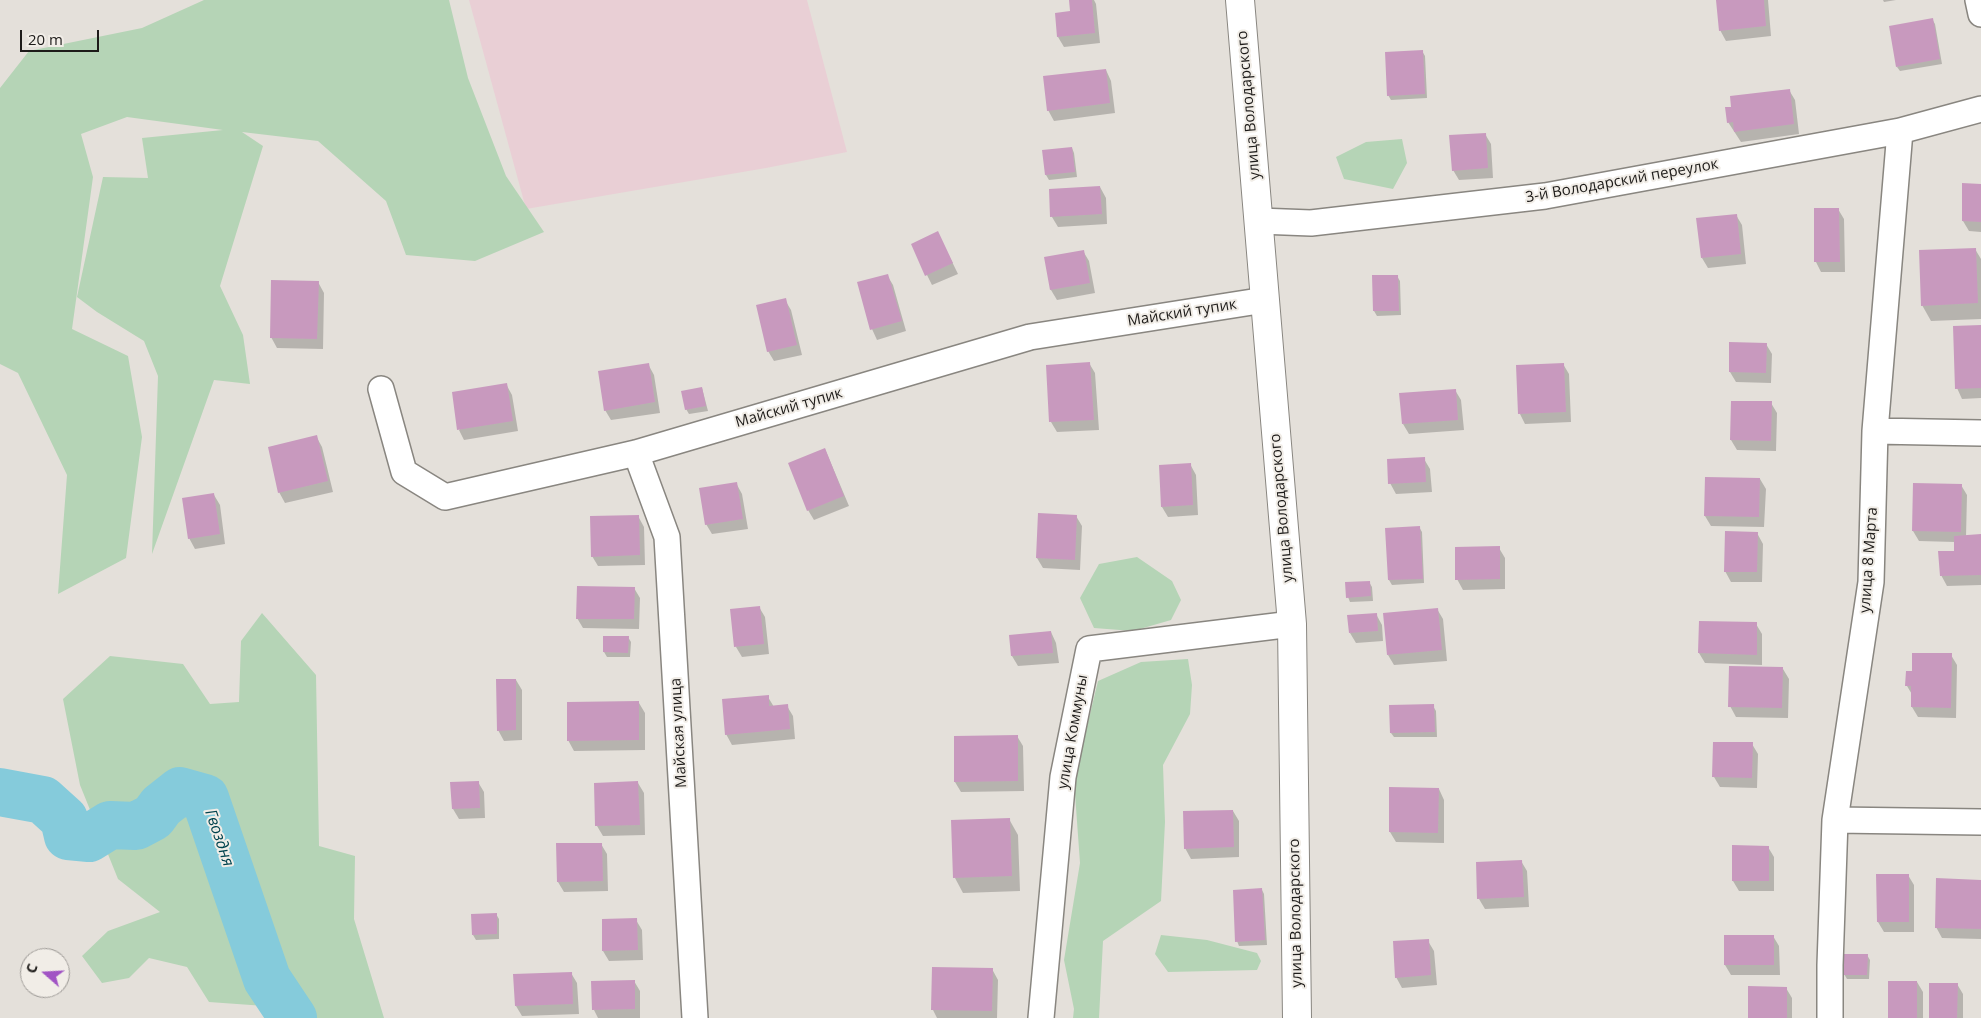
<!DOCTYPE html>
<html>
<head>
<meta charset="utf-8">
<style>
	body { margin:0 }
	#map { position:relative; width:1981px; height:1018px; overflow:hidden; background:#e4e0da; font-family:"Open Sans",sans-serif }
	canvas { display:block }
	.north { position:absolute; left:20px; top:948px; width:50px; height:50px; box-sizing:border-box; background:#f1ede7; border:1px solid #9c9995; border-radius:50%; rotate:289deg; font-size:14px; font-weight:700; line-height:20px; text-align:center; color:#1d1b19 }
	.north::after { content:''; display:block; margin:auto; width:18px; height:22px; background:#a153c4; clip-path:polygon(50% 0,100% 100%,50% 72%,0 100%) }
	.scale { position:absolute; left:20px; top:30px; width:79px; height:22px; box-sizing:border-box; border:2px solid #1d1b19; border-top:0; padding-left:6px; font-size:15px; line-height:18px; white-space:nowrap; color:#1d1b19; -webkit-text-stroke:4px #f1ede7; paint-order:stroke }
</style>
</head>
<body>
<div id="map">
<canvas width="1981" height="1018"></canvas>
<div class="north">С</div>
<div class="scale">20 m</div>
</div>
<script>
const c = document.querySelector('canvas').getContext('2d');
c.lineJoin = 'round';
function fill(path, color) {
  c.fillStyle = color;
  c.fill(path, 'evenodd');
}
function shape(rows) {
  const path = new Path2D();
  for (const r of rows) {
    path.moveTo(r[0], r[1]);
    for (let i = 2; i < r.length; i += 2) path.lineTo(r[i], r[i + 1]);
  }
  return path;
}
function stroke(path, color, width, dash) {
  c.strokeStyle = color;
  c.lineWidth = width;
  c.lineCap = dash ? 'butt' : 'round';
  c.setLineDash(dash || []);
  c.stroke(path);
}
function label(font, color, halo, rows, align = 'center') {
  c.font = font + ' "Open Sans",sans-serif';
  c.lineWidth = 4;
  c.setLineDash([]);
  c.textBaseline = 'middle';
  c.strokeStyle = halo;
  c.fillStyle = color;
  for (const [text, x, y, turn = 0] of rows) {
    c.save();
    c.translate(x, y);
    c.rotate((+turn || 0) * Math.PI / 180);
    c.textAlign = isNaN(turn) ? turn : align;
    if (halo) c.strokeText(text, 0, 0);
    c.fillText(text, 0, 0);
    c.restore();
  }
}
const industrial = shape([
	[469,0,807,0,847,152,766,168,526,209]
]);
const green = shape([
	[204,0,449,0,468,78,506,176,544,232,475,261,406,255,386,201,318,141,242,132,263,146,220,286,243,335,250,384,214,380,152,554,158,376,144,341,97,312,77,297,103,177,148,178,142,138,223,130,127,117,81,134,93,177,72,329,128,356,142,437,126,558,58,594,67,475,18,373,0,364,0,88,29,51,142,28],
	[1402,139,1407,163,1393,189,1344,179,1336,157,1366,142],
	[1137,557,1172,581,1181,600,1171,620,1133,631,1094,628,1080,598,1099,564],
	[262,613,316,675,319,846,355,856,354,919,384,1018,268,1018,265,1006,209,1002,187,967,149,958,129,978,102,983,82,956,108,931,160,912,118,879,80,785,63,699,110,656,183,664,210,704,239,702,241,641],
	[1188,659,1192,685,1190,714,1163,765,1165,822,1161,901,1103,941,1099,1018,1073,1018,1074,1009,1064,960,1080,863,1074,780,1098,681,1141,662],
	[1161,935,1207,940,1257,953,1261,961,1257,970,1168,972,1155,954]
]);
const shadow = shape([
	[1071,0,1094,0,1096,4,1100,43,1064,47,1058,37,1072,12],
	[1717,0,1768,0,1771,36,1726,41,1720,30],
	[1883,0,1896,0,1884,2],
	[1932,19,1935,24,1942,64,1900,71,1897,67],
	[1422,51,1425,56,1427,98,1391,100,1388,95],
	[1106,70,1111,81,1115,113,1054,121,1048,110],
	[1789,90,1795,100,1799,134,1741,142,1728,122],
	[1485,134,1491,144,1493,178,1459,180,1453,170],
	[1072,148,1074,153,1077,177,1049,180,1046,175,1044,151],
	[1964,185,1981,185,1981,232,1969,231,1963,221],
	[1100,187,1106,198,1107,224,1058,227,1052,217,1050,190],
	[1838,209,1844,219,1845,272,1821,272,1816,262],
	[1736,215,1742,225,1746,264,1708,268,1702,258],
	[938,233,958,274,932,285,927,275],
	[1975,249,1981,259,1981,319,1931,321,1922,305],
	[1083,251,1089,261,1095,293,1057,300,1051,290,1046,258],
	[887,275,893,285,906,331,877,340,872,329],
	[1397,276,1400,281,1401,315,1377,316,1374,311,1373,277],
	[318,282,324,293,323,349,277,348,271,337],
	[785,300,791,310,802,355,774,361,768,351],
	[1981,326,1981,398,1962,399,1957,388],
	[1766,344,1772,354,1771,383,1736,382,1730,372],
	[1089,363,1095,373,1099,430,1057,432,1051,422,1047,366],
	[648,364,654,375,660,413,611,420,605,410],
	[1563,364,1569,374,1571,422,1525,424,1520,414],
	[506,384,512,395,518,431,464,440,459,430],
	[702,388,708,411,689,414,686,409],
	[1455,390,1461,400,1464,430,1409,434,1403,424],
	[1771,403,1777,413,1776,451,1737,450,1731,440],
	[316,436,322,447,333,492,285,503,279,492],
	[825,449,849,506,814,520,808,510],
	[1424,459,1430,469,1432,492,1396,494,1390,483],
	[1190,464,1196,475,1198,515,1168,517,1162,507],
	[1760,479,1766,489,1764,527,1711,526,1705,516],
	[736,483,742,494,748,529,712,534,706,524],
	[1914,484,1961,485,1967,495,1966,537,1981,536,1981,585,1947,586,1941,575,1955,552,1955,542,1919,541,1913,531],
	[214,495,220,505,225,544,195,549,189,538],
	[638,516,644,527,645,565,598,566,592,556],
	[1076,516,1082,526,1080,570,1043,568,1037,558],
	[1419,527,1422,532,1424,583,1392,585,1389,580],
	[1757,533,1763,544,1762,582,1731,582,1725,571],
	[1499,548,1505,558,1505,589,1463,590,1457,579],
	[1369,582,1372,587,1373,601,1350,602,1348,597],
	[634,588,640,598,639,629,583,628,577,618],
	[759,607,765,617,769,654,742,657,736,647],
	[1437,609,1443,619,1447,661,1394,665,1388,655],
	[1376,614,1382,625,1383,641,1356,643,1350,633],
	[1756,624,1762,634,1762,665,1705,663,1699,653],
	[1051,632,1056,643,1059,663,1018,666,1012,656,1010,636],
	[605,637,628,637,631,642,630,657,607,657,604,652],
	[1951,655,1957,665,1956,718,1918,717,1912,707,1913,696,1907,686,1913,673],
	[1783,669,1789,679,1788,718,1736,717,1730,706],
	[516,680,522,690,522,740,504,741,498,730],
	[768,697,774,707,787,706,793,716,795,739,732,745,726,734],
	[639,703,645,713,645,750,574,751,568,740],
	[1433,706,1436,711,1437,737,1394,737,1391,733],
	[1017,736,1023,746,1024,791,961,792,955,782],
	[1752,744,1758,754,1757,788,1720,787,1714,777],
	[478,782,484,792,485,818,459,819,453,809],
	[638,783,644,793,645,835,603,836,597,826],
	[1391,788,1439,789,1444,800,1444,843,1396,842,1390,832],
	[1233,811,1239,821,1239,857,1191,859,1185,848],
	[1009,819,1018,835,1020,891,963,893,955,878],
	[601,844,607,854,608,891,564,892,558,882],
	[1768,847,1774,857,1774,891,1739,891,1733,881],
	[1521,861,1527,871,1529,907,1485,909,1479,899],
	[1878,875,1908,875,1914,885,1914,932,1884,932,1878,922],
	[1981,881,1981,939,1942,938,1936,927],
	[1262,890,1264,894,1267,945,1239,946,1237,941],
	[496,914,499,919,499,939,476,940,473,935],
	[636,920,642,930,643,960,609,961,603,951],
	[1773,936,1779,946,1780,975,1731,975,1725,965],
	[1428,941,1434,951,1437,985,1402,988,1396,977],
	[1867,955,1870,960,1869,979,1847,979,1844,974],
	[992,969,998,980,997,1018,937,1018,933,1010],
	[571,973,577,983,579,1014,522,1016,516,1006],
	[634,981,640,991,640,1018,598,1018,594,1010],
	[1917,982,1923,992,1923,1018,1889,1018],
	[1957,984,1963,994,1963,1018,1931,1018],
	[1786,988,1792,998,1792,1018,1749,1018]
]);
const river = shape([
	[0,792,43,800,64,819,68,836,89,838,110,825,136,826,153,817,161,806,180,791,205,798,267,979,293,1018]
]);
const building = shape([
	[1069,0,1092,0,1095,33,1057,37,1055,13,1070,11],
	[1716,0,1764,0,1766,26,1719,31],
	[1933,18,1940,59,1896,67,1889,26],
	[1423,50,1425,94,1387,96,1385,52],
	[1106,69,1110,103,1047,111,1043,76],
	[1790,89,1794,124,1734,132,1733,122,1727,123,1725,107,1731,107,1730,96],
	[1486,133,1488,168,1452,171,1449,135],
	[1072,147,1075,172,1045,175,1042,150],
	[1962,183,1981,184,1981,222,1962,221],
	[1100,186,1102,214,1050,217,1049,189],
	[1814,208,1839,208,1840,262,1814,262],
	[1737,214,1741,254,1701,258,1696,218],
	[938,231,953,263,925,276,911,244],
	[1976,248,1978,303,1921,306,1919,250],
	[1084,250,1090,283,1050,290,1044,257],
	[888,274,902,321,870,330,857,282],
	[1372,275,1398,275,1399,311,1373,311],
	[271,280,319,281,317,339,270,338],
	[786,298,797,345,767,352,756,305],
	[1981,325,1981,388,1955,389,1953,326],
	[1729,342,1767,343,1766,373,1729,372],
	[1090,362,1094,420,1049,422,1046,365],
	[649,363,655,402,604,411,598,371],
	[1564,363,1566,412,1518,414,1516,365],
	[507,383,513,421,457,430,452,392],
	[702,387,706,406,685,410,681,391],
	[1456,389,1458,420,1402,424,1399,393],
	[1731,401,1772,401,1771,441,1730,440],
	[317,435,328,481,278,493,268,447],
	[825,448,844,496,807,511,788,463],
	[1425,457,1426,482,1388,484,1387,459],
	[1191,463,1193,505,1161,507,1159,465],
	[1705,477,1760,478,1759,517,1704,516],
	[737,482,743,519,705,525,699,488],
	[1913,483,1962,484,1961,532,1912,531],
	[214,493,220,534,188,539,182,498],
	[1038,513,1077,515,1075,560,1036,558],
	[639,515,640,555,591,557,590,516],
	[1420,526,1423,579,1388,580,1385,528],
	[1725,531,1758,532,1757,572,1724,572],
	[1981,534,1981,575,1940,576,1938,551,1954,551,1954,536],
	[1500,546,1500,579,1455,580,1455,547],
	[1370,581,1371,596,1346,598,1345,582],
	[577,586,635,587,634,619,576,619],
	[760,606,764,644,734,647,730,609],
	[1438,608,1442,650,1387,655,1383,613],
	[1377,613,1378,631,1349,633,1347,615],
	[1699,621,1757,622,1757,655,1698,653],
	[1051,631,1053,653,1011,656,1009,635],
	[603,636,629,636,628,653,603,652],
	[1912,653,1952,653,1951,708,1911,707,1911,686,1905,686,1906,671,1912,671],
	[1729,666,1783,667,1782,708,1728,707],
	[496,679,516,679,516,730,497,731],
	[769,695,769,706,788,704,790,729,725,735,722,699],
	[639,701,639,740,567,741,567,702],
	[1434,704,1435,732,1390,733,1389,705],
	[1018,735,1018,781,954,782,954,736],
	[1713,742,1753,742,1752,778,1712,777],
	[479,781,480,808,452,809,450,782],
	[638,781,640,825,595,826,594,783],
	[1389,787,1439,788,1438,833,1389,832],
	[1233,810,1234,847,1184,849,1183,811],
	[1010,818,1012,876,953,878,951,820],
	[556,843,602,843,603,881,557,882],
	[1732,845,1769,846,1769,881,1732,881],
	[1522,860,1524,897,1477,899,1476,862],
	[1876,874,1909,874,1909,922,1877,922],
	[1936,878,1981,880,1981,929,1935,928],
	[1262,888,1265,940,1235,942,1233,890],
	[497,913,497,934,472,935,471,914],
	[637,918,638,950,602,951,602,919],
	[1724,935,1774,935,1774,965,1724,965],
	[1429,939,1431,975,1395,978,1393,941],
	[1843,954,1868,954,1867,975,1843,975],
	[932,967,993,968,992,1011,931,1010],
	[572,972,573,1004,515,1006,513,974],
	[635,980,635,1009,592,1010,591,981],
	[1888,981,1917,981,1917,1018,1888,1018],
	[1929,983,1958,983,1957,1018,1929,1018],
	[1748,986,1787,987,1787,1018,1748,1018]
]);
const street = shape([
	[1978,0,1981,14],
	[1259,221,1311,223,1545,196,1900,131,1981,109],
	[381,389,404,472,445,497,636,453,1030,337,1265,300],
	[1875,431,1981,433],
	[636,453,667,537,695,1018],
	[1835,820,1981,822],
	[1041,1018,1063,777,1089,649,1292,624],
	[1830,1018,1830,965,1835,820,1871,582,1875,431,1900,131]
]);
const secondary = shape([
	[1240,0,1292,624,1297,1018]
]);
const streetNames = [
	["улица Володарского",1249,105,-95],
	["3-й Володарский переулок",1622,181,-10],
	["Майский тупик",1182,313,-9],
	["Майский тупик",789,408,-16],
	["улица Володарского",1282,508,-95],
	["улица 8 Марта",1869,560,-86],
	["улица Коммуны",1073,732,-80],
	["Майская улица",679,733,-93],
	["улица Володарского",1296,913,-91]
];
const waterNames = [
	["Гвоздня",219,838,71]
];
fill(industrial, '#e9cfd5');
fill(green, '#b5d4b6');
fill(shadow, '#0003');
stroke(river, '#85cbdb', 48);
fill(building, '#c899be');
stroke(street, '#898680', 28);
stroke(secondary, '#898680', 30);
stroke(street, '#fff', 25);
stroke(secondary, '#fff', 28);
label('15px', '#1d1b19', '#f1ede7', streetNames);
label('italic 16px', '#00434e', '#f1ede7', waterNames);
</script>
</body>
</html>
